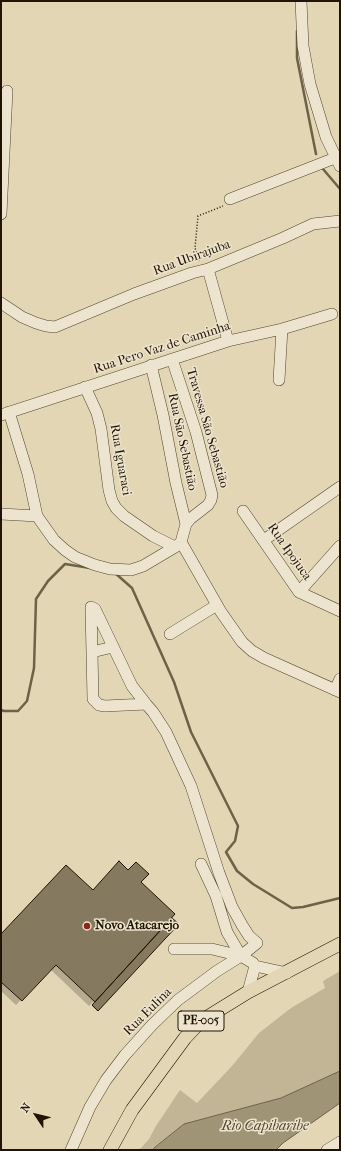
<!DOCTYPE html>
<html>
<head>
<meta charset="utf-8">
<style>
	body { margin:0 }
	#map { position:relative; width:341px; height:1151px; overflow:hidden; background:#e2d6b4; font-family:"IM FELL French Canon",serif }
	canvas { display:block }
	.frame { position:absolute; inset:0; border:2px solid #211402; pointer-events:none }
	.north { position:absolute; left:16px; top:1095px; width:40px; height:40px; -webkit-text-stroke:3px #ece4ce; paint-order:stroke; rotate:305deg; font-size:11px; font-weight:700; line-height:16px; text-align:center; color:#211402 }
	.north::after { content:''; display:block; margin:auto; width:14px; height:18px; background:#211402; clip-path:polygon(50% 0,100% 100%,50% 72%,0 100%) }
</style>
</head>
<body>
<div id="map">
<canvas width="341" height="1151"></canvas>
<div class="frame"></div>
<div class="north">N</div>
</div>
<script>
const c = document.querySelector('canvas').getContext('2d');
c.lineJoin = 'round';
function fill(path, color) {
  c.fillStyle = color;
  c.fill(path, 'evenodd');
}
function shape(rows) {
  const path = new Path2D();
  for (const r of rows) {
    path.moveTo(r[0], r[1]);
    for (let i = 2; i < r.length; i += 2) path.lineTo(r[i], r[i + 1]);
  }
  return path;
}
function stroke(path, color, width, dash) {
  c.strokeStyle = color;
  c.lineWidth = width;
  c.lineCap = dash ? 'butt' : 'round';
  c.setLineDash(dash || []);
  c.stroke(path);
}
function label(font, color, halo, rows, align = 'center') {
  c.font = font + ' "IM FELL French Canon",serif';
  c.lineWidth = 3;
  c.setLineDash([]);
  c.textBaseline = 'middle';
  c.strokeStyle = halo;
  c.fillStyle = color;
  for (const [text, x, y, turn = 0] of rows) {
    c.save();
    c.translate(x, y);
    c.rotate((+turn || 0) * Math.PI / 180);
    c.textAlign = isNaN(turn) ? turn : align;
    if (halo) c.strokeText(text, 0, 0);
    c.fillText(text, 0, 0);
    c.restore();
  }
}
const green = shape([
	[340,971,340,1071,281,1098,184,1124,155,1146,153,1150,137,1150,141,1148,149,1139,156,1126,180,1090,197,1103,232,1066,259,1033,291,1008,325,988,323,981]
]);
const water = shape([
	[340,1071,340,1103,283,1143,276,1150,153,1150,155,1147,184,1124,281,1098,340,1071]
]);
const shadow = shape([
	[140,883,168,921,177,924,97,1011,92,1006,97,1001,96,999,89,1006,50,969,16,1005,1,991,1,935,92,891]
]);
const stream = shape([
	[297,31,297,58,316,154],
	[323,169,340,189],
	[115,573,132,588,174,682,191,732,238,826,235,841,226,852,237,871,253,884,292,908,303,907,340,898],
	[1,710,4,711,18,711,27,701,34,668,36,599,48,581,65,564,90,568]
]);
const building = shape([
	[119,861,128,870,136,862,149,874,141,882,175,914,95,1002,56,965,22,1001,1,982,1,934,66,865,93,890,119,861],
	[172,918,179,924,98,1011,92,1005,172,918]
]);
const path = shape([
	[199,261,195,248,198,216,223,206]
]);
const minor = shape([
	[301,1,303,46,310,84,326,137,340,166],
	[230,199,335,158],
	[1,214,7,91],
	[208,269,228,341],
	[1,303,22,317,36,323,46,326,55,327,134,294,192,273,208,269,283,238,313,224,340,221],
	[172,359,196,432,212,495,211,500,208,505,190,519,186,524,181,542],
	[151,365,163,415,176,483,186,524],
	[279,380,282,329],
	[85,387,97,413,101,429,109,490,112,501,116,508,124,516,153,536,175,547,179,544],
	[9,412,28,474,37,516,54,540,65,550,75,557,95,565,110,569,131,570,143,566,175,547],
	[1,415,228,341,282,329,332,314],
	[243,511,299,592,340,611],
	[1,514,37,516],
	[264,540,340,487],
	[181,542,221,612,242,642,252,651,264,658,340,692],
	[299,592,340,546],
	[170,634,217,605],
	[92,652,113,647],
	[335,690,340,679],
	[174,949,212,949,241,956,227,932,216,896,201,864],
	[241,956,253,963,255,966,287,973],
	[248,992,255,966],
	[71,1150,90,1107,106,1080,125,1055,152,1025,178,1000,217,971,241,956,257,943,249,936,242,925,232,907,219,873,191,786,166,732,153,712,146,704,105,706,99,705,93,699,91,607,95,609,132,686,146,704],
	[327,1150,340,1142]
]);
const major = shape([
	[110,1150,132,1110,185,1038,201,1021,248,992,340,944]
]);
const markers = [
	[87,926,4,"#8f2418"]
];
const shields = [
	[201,1021,46]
];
const shieldNames = [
	["PE-005",201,1021]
];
const streetNames = [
	["Rua Ubirajuba",192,258,-20],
	["Rua Pero Vaz de Caminha",162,348,-18],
	["Travessa São Sebastião",207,428,74],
	["Rua São Sebastião",182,442,78],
	["Rua Iguaraci",120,460,80],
	["Rua Ipojuca",289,552,55],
	["Rua Eulina",148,1012,-45]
];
const poiNames = [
	["Novo Atacarejo",95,926]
];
const waterNames = [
	["Rio Capibaribe",265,1127]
];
fill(green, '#c1b596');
fill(water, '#a09477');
stroke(water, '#6d6148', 1);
fill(shadow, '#0003');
stroke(stream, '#6d6148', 2.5);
fill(building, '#85795f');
stroke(building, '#211402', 1);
stroke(minor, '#51442e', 12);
stroke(major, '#211402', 14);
stroke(path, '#211402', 1.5, [1, 2]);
stroke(minor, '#ece4ce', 11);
stroke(major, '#e2d6b4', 13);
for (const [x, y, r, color] of markers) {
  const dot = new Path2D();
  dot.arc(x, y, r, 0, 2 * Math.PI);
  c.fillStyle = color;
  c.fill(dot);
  stroke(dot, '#ece4ce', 1.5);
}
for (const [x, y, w] of shields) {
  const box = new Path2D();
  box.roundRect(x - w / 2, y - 10, w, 20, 3);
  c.fillStyle = '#ece4ce';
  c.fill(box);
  stroke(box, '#211402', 1);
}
label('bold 12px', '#211402', null, shieldNames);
label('13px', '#211402', '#ece4ce', streetNames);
label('bold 13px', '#211402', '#ece4ce', poiNames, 'left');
label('italic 14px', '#544731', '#ece4ce', waterNames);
</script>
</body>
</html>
